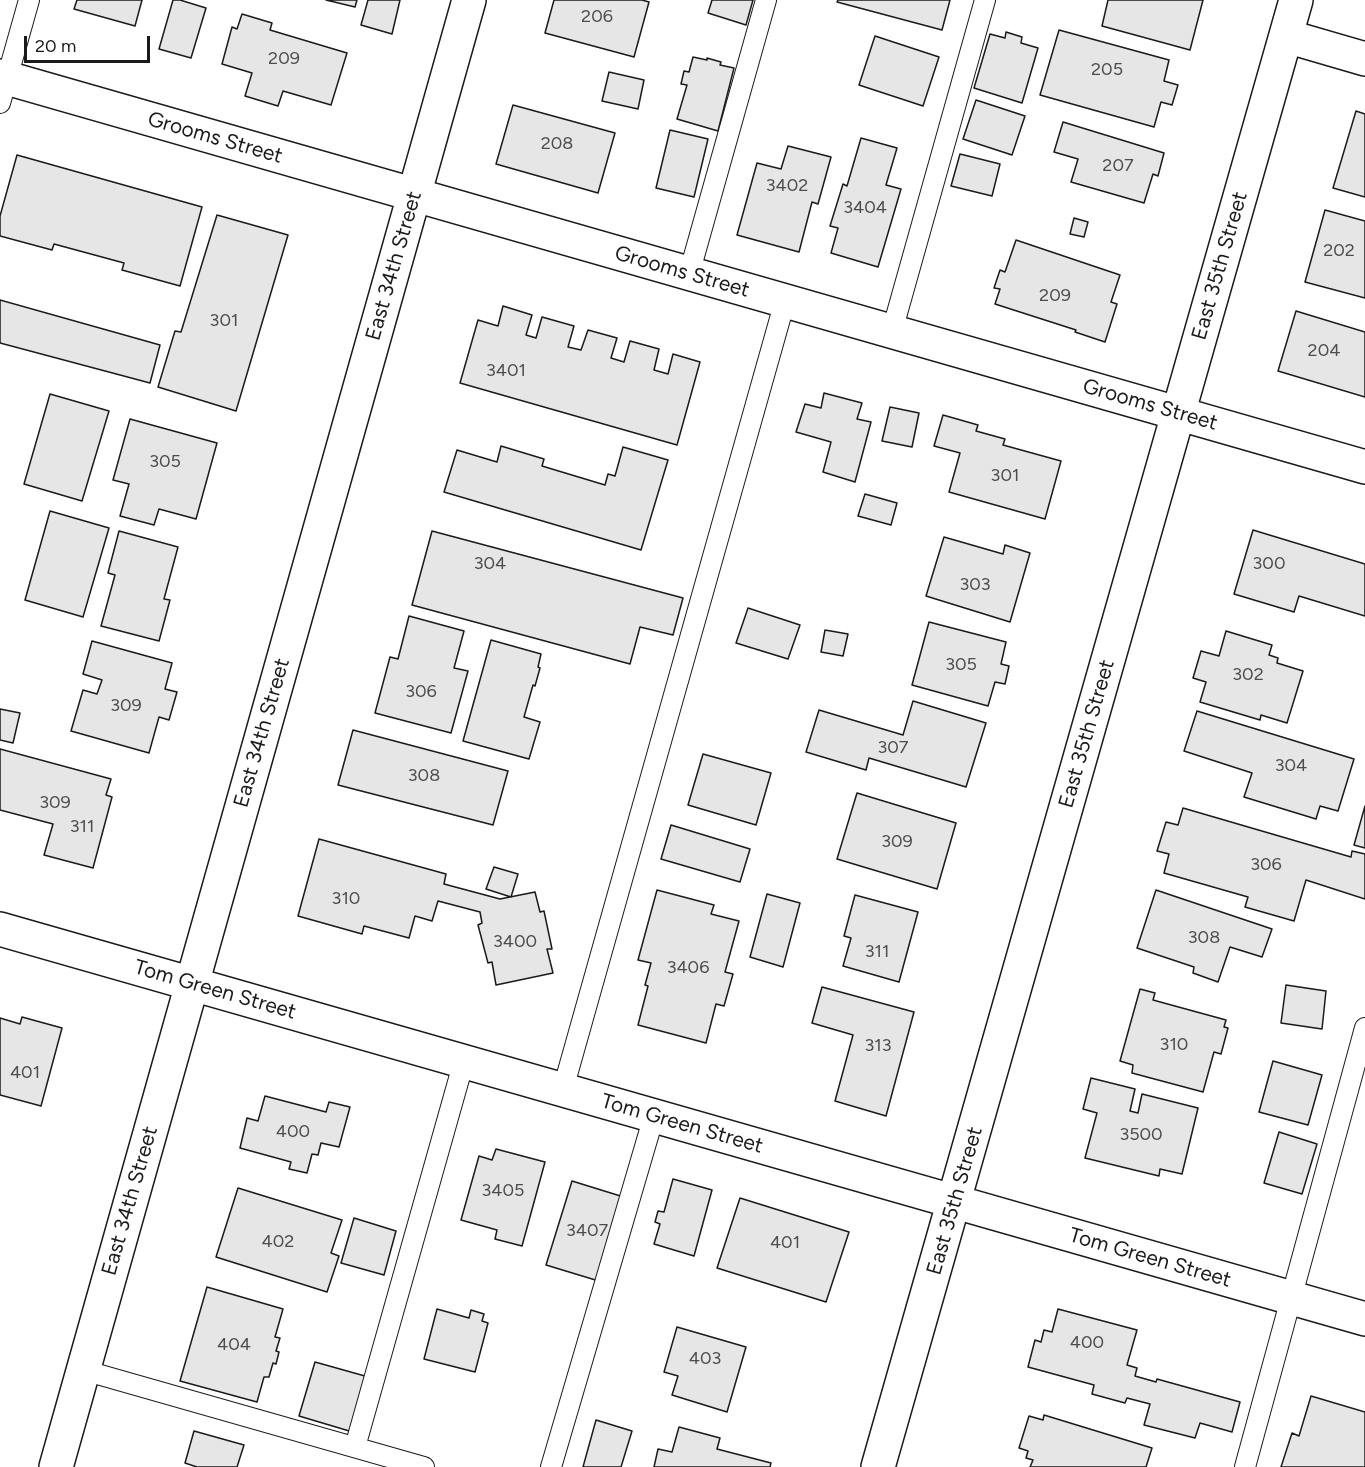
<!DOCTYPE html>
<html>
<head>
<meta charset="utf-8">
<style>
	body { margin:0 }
	#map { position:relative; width:1365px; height:1467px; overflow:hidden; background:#fff; font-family:Figtree,sans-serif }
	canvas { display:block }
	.scale { position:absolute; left:24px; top:36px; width:126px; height:27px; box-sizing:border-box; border:3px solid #1a1a1a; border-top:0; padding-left:8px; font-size:18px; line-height:21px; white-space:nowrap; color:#1a1a1a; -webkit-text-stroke:4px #fff; paint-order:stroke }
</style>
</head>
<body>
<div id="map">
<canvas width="1365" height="1467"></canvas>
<div class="scale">20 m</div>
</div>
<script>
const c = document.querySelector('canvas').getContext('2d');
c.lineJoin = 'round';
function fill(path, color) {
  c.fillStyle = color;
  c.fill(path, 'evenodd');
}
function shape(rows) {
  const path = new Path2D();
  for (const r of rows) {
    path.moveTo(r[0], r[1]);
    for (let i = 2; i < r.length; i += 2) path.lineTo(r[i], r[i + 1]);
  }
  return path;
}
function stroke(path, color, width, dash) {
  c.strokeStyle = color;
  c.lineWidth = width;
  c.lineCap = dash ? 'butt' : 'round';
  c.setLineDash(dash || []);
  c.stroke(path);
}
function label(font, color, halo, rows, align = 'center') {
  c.font = font + ' Figtree,sans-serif';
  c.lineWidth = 4.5;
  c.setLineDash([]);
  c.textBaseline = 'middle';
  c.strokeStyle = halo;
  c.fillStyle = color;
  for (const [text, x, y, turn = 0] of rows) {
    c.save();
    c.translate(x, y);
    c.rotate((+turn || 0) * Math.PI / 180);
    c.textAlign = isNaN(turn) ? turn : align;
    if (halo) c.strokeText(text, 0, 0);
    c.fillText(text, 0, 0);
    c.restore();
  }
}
const building = shape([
	[77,0,142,0,135,26,74,9,77,0],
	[173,0,180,0,206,8,191,58,159,49,173,0],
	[326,0,357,0,355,7,326,0],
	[368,0,400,0,392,34,361,25,368,0],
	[554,0,642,0,649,2,634,57,545,33,554,0],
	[712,0,753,0,746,25,708,13,712,0],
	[838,0,950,0,942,30,837,2,838,0],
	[1108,0,1203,0,1190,50,1102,26,1108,0],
	[242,14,272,23,270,30,347,53,331,105,283,91,278,106,245,96,252,73,222,64,232,27,237,29,242,14],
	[1059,30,1169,60,1164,81,1178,85,1172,105,1161,102,1154,127,1040,95,1059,30],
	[1006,32,1022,37,1021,43,1038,48,1022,103,974,88,990,34,1005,38,1006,32],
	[875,36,939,57,923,106,859,85,875,36],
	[693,57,707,60,707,58,721,62,720,65,734,68,718,131,677,119,687,85,681,84,684,71,689,72,693,57],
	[609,72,644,80,638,109,602,101,609,72],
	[976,100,1025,116,1012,155,963,139,976,100],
	[513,105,615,133,598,193,496,164,513,105],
	[1356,111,1365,114,1365,197,1333,188,1356,111],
	[1063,122,1164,153,1158,176,1153,174,1144,203,1071,182,1078,159,1054,152,1063,122],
	[670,130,708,139,694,197,656,188,670,130],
	[861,138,897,148,886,185,901,189,878,267,831,253,838,228,830,226,843,184,847,186,861,138],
	[788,146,831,157,818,204,812,202,799,252,737,235,757,163,781,169,788,146],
	[960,154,1000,164,992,196,951,186,960,154],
	[17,155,202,207,180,286,122,270,124,263,54,244,52,250,0,236,0,216,17,155],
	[1325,210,1365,221,1365,298,1305,282,1325,210],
	[217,215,288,235,236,411,158,387,175,331,181,332,217,215],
	[1074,218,1088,222,1084,237,1070,234,1074,218],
	[1016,240,1120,275,1111,302,1117,304,1105,342,1075,332,1076,330,995,304,1000,289,994,288,1000,270,1005,272,1016,240],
	[0,300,160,345,150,383,0,343,0,300],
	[503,306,532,315,526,335,536,338,542,317,574,326,568,347,581,350,588,330,617,338,611,358,624,362,630,341,659,349,654,370,668,374,673,354,700,362,677,445,460,383,478,320,498,326,503,306],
	[1296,311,1365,332,1365,397,1278,371,1296,311],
	[824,393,862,403,857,419,871,422,855,482,823,472,831,442,796,432,805,404,821,408,824,393],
	[50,394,109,411,82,501,24,484,50,394],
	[890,407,919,413,912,447,882,441,890,407],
	[943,415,978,425,976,431,1005,439,1003,445,1061,461,1045,519,949,492,960,453,934,446,943,415],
	[130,419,217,443,196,519,159,509,154,525,120,516,129,484,113,480,130,419],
	[501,446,544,459,542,466,605,485,608,474,615,476,623,447,668,460,641,550,444,492,457,450,497,462,501,446],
	[865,494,897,503,891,525,858,516,865,494],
	[50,511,109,528,83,617,25,600,50,511],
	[1253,530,1365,564,1365,616,1299,596,1294,612,1234,594,1253,530],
	[119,531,178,547,164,599,170,600,159,641,101,626,115,575,108,573,119,531],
	[432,531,683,598,673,635,640,627,630,664,412,605,432,531],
	[944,537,1003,554,1005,545,1030,553,1010,622,926,596,944,537],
	[748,608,800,625,788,659,736,643,748,608],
	[409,616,464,631,454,668,468,671,451,733,375,713,390,657,398,659,409,616],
	[929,622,1006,642,1001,664,1009,666,1005,684,995,682,988,706,912,685,929,622],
	[825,630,848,634,843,656,821,652,825,630],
	[1226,631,1272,645,1269,655,1278,658,1277,663,1303,671,1287,723,1261,715,1260,720,1200,702,1206,682,1193,678,1201,651,1219,656,1226,631],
	[491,640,541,654,538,667,540,668,535,686,533,685,524,717,540,722,529,759,463,741,491,640],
	[92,641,172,663,165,689,177,692,169,720,159,717,149,753,71,731,83,690,97,694,102,680,83,674,92,641],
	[913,701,986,723,966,787,869,758,866,770,806,752,819,710,903,735,913,701],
	[0,709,20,713,13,743,0,740,0,709],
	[1197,711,1354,759,1338,811,1320,806,1316,819,1244,797,1252,773,1184,751,1197,711],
	[353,730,508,771,493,825,338,785,353,730],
	[0,749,111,779,106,795,112,797,93,868,44,855,53,824,0,810,0,749],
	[703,754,771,773,756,825,688,805,703,754],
	[857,793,956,823,937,889,837,859,857,793],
	[1365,806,1365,848,1354,845,1365,806],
	[1183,808,1351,857,1352,851,1365,854,1365,899,1306,880,1294,921,1245,907,1248,897,1164,873,1169,854,1157,851,1166,822,1178,825,1183,808],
	[671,825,750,849,740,882,661,859,671,825],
	[319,839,446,874,444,884,500,899,535,892,540,912,544,911,552,949,547,949,553,973,496,985,492,962,488,963,478,925,482,923,480,912,438,901,432,921,415,916,409,938,364,926,362,934,298,916,319,839],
	[494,867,518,874,511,897,486,889,494,867],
	[657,890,714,905,711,914,739,921,725,972,733,974,724,1006,716,1004,706,1043,638,1025,648,986,645,985,651,963,638,960,657,890],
	[1156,890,1272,929,1262,957,1230,947,1218,982,1193,973,1194,967,1137,948,1156,890],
	[767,894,800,903,783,967,750,957,767,894],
	[855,895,918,912,899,982,843,966,851,938,844,936,855,895],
	[1286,985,1326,991,1322,1029,1281,1023,1286,985],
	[822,987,914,1012,886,1116,835,1101,853,1035,812,1023,822,987],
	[1140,989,1155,993,1153,1000,1226,1020,1224,1027,1228,1028,1221,1054,1214,1052,1203,1092,1132,1073,1133,1065,1120,1061,1140,989],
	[22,1017,62,1028,41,1106,0,1095,0,1018,20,1024,22,1017],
	[1273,1061,1322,1075,1308,1125,1259,1112,1273,1061],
	[1091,1078,1135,1089,1130,1111,1138,1113,1142,1094,1198,1108,1182,1174,1160,1169,1159,1176,1085,1158,1097,1113,1083,1109,1091,1078],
	[265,1096,326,1112,329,1102,350,1107,339,1147,321,1143,318,1155,312,1154,307,1173,289,1169,291,1162,240,1148,247,1118,258,1121,265,1096],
	[1279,1132,1317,1144,1302,1194,1264,1183,1279,1132],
	[496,1149,545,1162,522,1246,495,1239,497,1230,461,1220,479,1156,492,1160,496,1149],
	[673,1179,712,1190,694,1256,654,1244,660,1224,655,1222,658,1211,664,1212,673,1179],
	[572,1181,627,1198,602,1282,546,1265,572,1181],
	[238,1188,342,1220,331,1253,339,1256,327,1292,216,1257,238,1188],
	[740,1198,849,1232,826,1302,717,1268,740,1198],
	[354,1218,396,1231,384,1275,341,1263,354,1218],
	[207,1287,283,1309,275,1337,280,1338,276,1351,279,1352,276,1364,273,1363,269,1377,264,1377,257,1402,180,1381,207,1287],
	[437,1309,469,1318,471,1310,484,1314,482,1321,488,1323,475,1372,424,1359,437,1309],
	[1058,1309,1137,1330,1127,1365,1137,1368,1135,1376,1156,1382,1157,1379,1240,1402,1232,1432,1200,1423,1195,1438,1144,1425,1150,1404,1127,1398,1125,1403,1092,1394,1094,1385,1028,1367,1035,1340,1041,1342,1044,1330,1052,1332,1058,1309],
	[677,1327,746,1347,727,1412,672,1395,678,1376,664,1372,677,1327],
	[315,1362,372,1378,356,1433,299,1416,315,1362],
	[1311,1396,1365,1412,1365,1467,1281,1467,1292,1433,1299,1436,1311,1396],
	[1044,1415,1152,1448,1146,1467,1030,1467,1033,1460,1026,1458,1028,1451,1019,1448,1029,1416,1043,1420,1044,1415],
	[596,1420,632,1431,621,1467,583,1467,596,1420],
	[679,1427,720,1438,717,1449,771,1463,770,1467,654,1467,658,1449,672,1452,679,1427],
	[194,1431,244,1445,237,1467,197,1467,185,1463,194,1431]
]);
const service = shape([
	[0,103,29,0],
	[689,274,766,0],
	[892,331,985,0],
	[563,1089,785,301],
	[83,1370,424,1467],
	[355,1447,464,1061],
	[551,1467,654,1116],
	[1245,1467,1365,1028]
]);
const minor = shape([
	[1286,36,1365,59],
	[0,76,1365,467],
	[0,929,1365,1319],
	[56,1467,469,0],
	[878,1467,1296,0]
]);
const numberNames = [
	["206",597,17],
	["209",284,59],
	["205",1107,70],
	["208",557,144],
	["207",1118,166],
	["3402",787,186],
	["3404",865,208],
	["202",1339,251],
	["209",1055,296],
	["301",224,321],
	["204",1324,351],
	["3401",506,371],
	["305",165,462],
	["301",1005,476],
	["304",490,564],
	["300",1269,564],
	["303",975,585],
	["305",961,665],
	["302",1248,675],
	["306",421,692],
	["309",126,706],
	["307",893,748],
	["304",1291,766],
	["308",424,776],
	["309",55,803],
	["311",82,827],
	["309",897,842],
	["306",1266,865],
	["310",346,899],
	["308",1204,938],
	["3400",515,942],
	["311",877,952],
	["3406",688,968],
	["310",1174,1045],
	["313",878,1046],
	["401",25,1073],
	["400",293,1132],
	["3500",1141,1135],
	["3405",503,1191],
	["3407",587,1231],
	["402",278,1242],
	["401",785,1243],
	["400",1087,1343],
	["404",234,1345],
	["403",705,1359]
];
const streetNames = [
	["Grooms Street",215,138,16],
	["East 34th Street",394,266,-74],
	["East 35th Street",1220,266,-74],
	["Grooms Street",682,272,16],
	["Grooms Street",1150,405,16],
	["East 34th Street",262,733,-74],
	["East 35th Street",1087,734,-74],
	["Tom Green Street",215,990,16],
	["Tom Green Street",682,1124,16],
	["East 34th Street",130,1201,-74],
	["East 35th Street",955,1201,-74],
	["Tom Green Street",1150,1258,16]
];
fill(building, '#e6e6e6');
stroke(building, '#1a1a1a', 1.5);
stroke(service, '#1a1a1a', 22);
stroke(minor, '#1a1a1a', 36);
stroke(service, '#fff', 20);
stroke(minor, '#fff', 33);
label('18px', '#4d4d4d', null, numberNames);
label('21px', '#1a1a1a', '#fff', streetNames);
</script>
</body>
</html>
